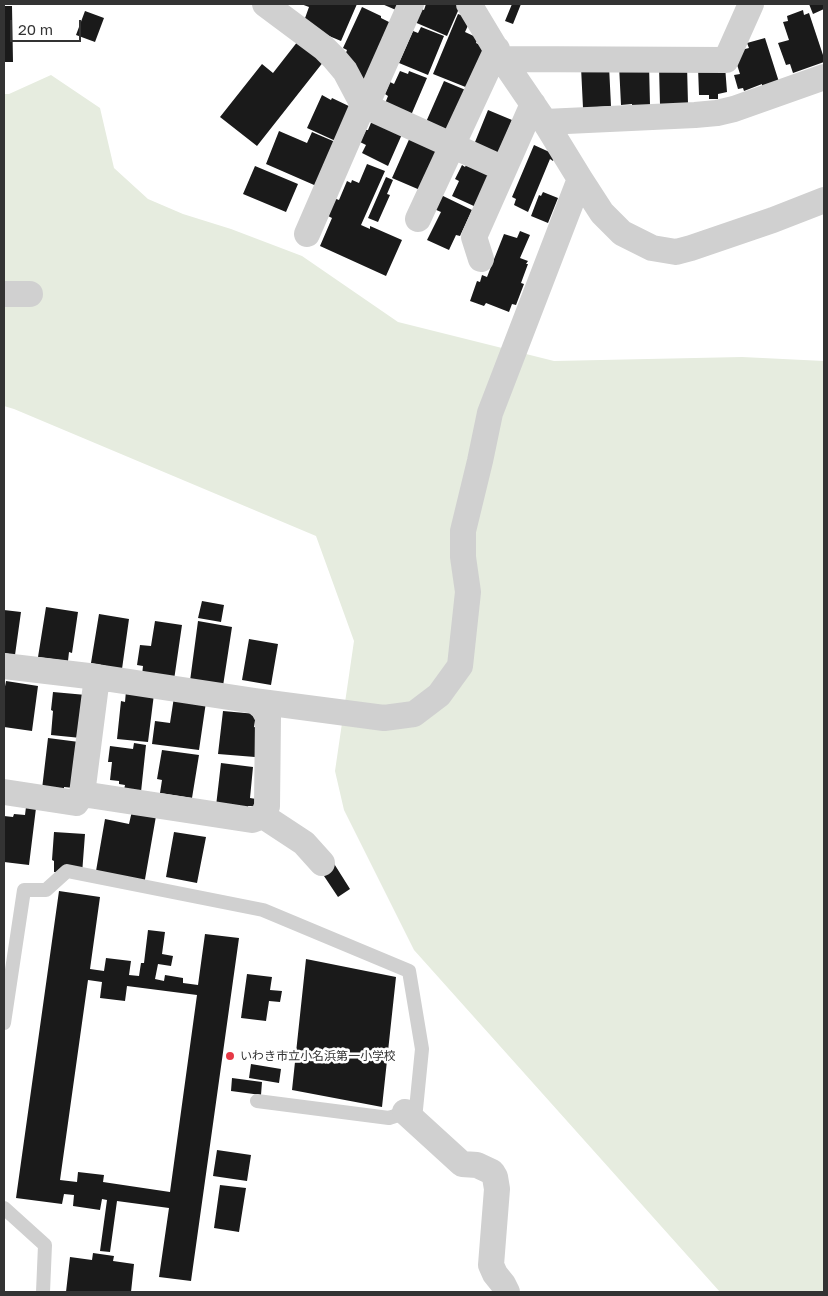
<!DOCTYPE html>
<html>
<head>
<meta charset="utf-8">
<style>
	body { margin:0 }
	#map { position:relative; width:828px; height:1296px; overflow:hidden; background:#fff; font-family:"Golos Text",sans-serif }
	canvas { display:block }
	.frame { position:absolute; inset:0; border:5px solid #333; pointer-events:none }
	.scale { position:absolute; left:10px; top:20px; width:71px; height:22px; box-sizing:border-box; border:2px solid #333; border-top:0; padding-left:6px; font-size:15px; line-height:18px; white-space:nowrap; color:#333; -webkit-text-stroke:4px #fff; paint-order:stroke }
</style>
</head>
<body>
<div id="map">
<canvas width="828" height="1296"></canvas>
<div class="frame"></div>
<div class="scale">20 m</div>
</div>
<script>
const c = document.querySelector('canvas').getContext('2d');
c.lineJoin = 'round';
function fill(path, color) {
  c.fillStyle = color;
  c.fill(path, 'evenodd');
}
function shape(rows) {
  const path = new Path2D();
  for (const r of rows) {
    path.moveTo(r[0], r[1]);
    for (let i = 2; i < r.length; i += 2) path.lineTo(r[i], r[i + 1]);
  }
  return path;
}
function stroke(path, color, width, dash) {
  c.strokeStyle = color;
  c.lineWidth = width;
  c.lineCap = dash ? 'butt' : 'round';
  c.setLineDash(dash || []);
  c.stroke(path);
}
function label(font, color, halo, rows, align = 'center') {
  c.font = font + ' "Golos Text","Noto Sans JP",sans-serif';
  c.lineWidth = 5;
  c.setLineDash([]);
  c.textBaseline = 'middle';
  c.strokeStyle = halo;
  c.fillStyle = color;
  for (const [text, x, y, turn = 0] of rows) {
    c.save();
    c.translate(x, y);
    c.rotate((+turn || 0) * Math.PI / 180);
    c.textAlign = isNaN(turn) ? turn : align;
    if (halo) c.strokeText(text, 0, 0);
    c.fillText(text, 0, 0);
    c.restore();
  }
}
const green = shape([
	[51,75,100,108,114,168,148,199,183,214,231,229,302,256,398,322,554,361,742,357,824,361,824,1292,720,1292,414,950,344,810,335,771,354,641,316,536,14,409,4,406,4,94,9,94]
]);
const building = shape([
	[301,4,357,4,341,41,310,28,304,21,309,7],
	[382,4,399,4,396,10],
	[426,4,461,4,447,36,412,21,418,8,424,10],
	[512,4,521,4,513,24,505,21],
	[809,4,824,4,824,9,813,14],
	[4,6,12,6,13,62,4,62],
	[362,7,381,16,381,18,393,24,365,91,343,61,347,50,343,48],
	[803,10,804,15,809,13,824,58,824,62,793,73,790,64,786,65,778,43,789,40,783,22,788,21,787,16],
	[85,11,104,18,95,42,76,35],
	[458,14,471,19,465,32,478,38,476,43,485,47,468,88,433,74],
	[421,27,444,36,428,75,399,63,413,31,418,33],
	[765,38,779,82,762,87,762,84,744,91,743,88,738,89,734,75,740,74,733,52,749,48,747,43],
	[298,41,324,61,257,146,220,117,262,64,273,73],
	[649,64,650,105,632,107,632,104,621,105,619,65],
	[687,65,688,104,660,105,659,66],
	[609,66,611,106,583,108,581,67],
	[725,66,727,92,718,94,718,99,709,99,709,95,699,95,698,67],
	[400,71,408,74,409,71,427,78,409,120,384,106,388,96,385,94,390,82,394,84],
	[444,81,468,91,450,132,426,122],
	[322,95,331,100,332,98,355,109,340,143,307,128],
	[488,110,512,120,497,157,473,147],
	[373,118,403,132,388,166,362,153,366,145,360,142,366,130,368,130],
	[279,131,307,143,312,132,340,144,321,188,266,164],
	[411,135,439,146,420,190,392,178],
	[534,145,556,155,553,161,550,159,528,212,514,205,516,199,512,197],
	[468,161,493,172,476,207,452,196,459,181,455,179,462,165,465,167],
	[367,164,385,171,361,225,370,229,370,226,402,240,386,276,320,246,332,218,324,214,331,197,339,200,347,181,351,183,352,180,359,183],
	[255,166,298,184,286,212,243,194],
	[386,177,393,180,387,194,390,195,378,222,368,218],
	[543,192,558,198,548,223,531,216,539,195,541,196],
	[441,195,472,210,460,236,456,235,449,250,427,240,441,212,434,209],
	[520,231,530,235,520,258,528,261,526,264,528,264,521,283,524,284,516,305,512,304,509,312,486,303,484,306,470,301,477,281,480,282,482,275,487,277,504,234,517,238],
	[202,601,224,605,221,622,198,618],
	[46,607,78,612,72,653,69,652,68,661,38,657],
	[4,610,21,612,15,655,4,653],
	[99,614,129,619,122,669,91,663],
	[155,621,182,625,174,680,142,675,143,666,137,665,140,645,151,646],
	[198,621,232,627,223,686,190,681],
	[249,639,278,644,271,685,242,680],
	[6,681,38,686,32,731,4,727,4,692],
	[126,691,154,694,148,742,117,739,121,701,125,702],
	[53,692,86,695,81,738,51,735,53,711,51,710],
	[174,697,206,702,199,750,152,744,155,721,170,723],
	[223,711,256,714,254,727,258,728,255,757,218,754],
	[48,738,79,742,74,788,64,787,64,791,42,789],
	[134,743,146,745,141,792,124,790,125,785,119,784,119,781,110,780,112,762,108,762,110,746,133,749],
	[162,750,199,755,192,798,160,793,162,780,157,779],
	[221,763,253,767,250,798,256,799,255,806,248,806,248,810,216,806],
	[26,807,36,808,29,865,4,862,4,816,13,817,14,814,25,815],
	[132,811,156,816,144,885,96,871,105,819,129,824],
	[54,832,85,834,82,874,54,872,54,861,52,860],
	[174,832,206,837,197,883,166,877],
	[333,862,350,889,338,897,320,870],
	[59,891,100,897,90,969,104,971,106,958,131,961,129,975,139,976,141,963,144,963,148,930,165,932,162,954,173,956,171,966,158,964,155,979,164,981,165,975,183,978,183,983,198,985,205,934,239,938,191,1281,159,1277,169,1208,117,1201,110,1252,100,1251,107,1200,102,1199,100,1210,73,1206,74,1195,64,1194,62,1204,16,1198],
	[88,980,102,982,100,998,125,1001,127,986,197,995,170,1192,103,1182,104,1175,78,1172,77,1182,60,1180],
	[306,959,396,977,382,1107,292,1090],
	[247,974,272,977,270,990,282,991,280,1002,269,1001,266,1021,241,1018],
	[251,1064,281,1069,279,1083,249,1078],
	[232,1078,262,1082,261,1095,231,1091],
	[217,1150,251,1155,247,1181,213,1176],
	[220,1185,246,1188,239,1232,214,1228],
	[93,1253,114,1256,113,1261,134,1264,131,1292,66,1292,70,1257,92,1260]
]);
const lane = shape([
	[4,1023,24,890,46,890,67,871,263,910,409,971,422,1049,416,1109,389,1118,257,1101],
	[4,1208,45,1245,43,1292]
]);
const street = shape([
	[265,4,324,48,334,58,345,71,363,105,504,169],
	[502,59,726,60,751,4],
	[545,122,695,115,717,113,734,109,824,77],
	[580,179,602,213,622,233,652,248,676,252,691,248,773,220,824,200],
	[418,219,497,49],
	[307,234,363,105,368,101,411,4],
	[481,259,474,237,533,104],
	[4,294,30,294],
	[4,666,97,677,255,701,384,718,414,714,439,695,460,666,468,592,463,557,463,531,480,461,490,413,580,179,545,122,502,59,469,4],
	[4,792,76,803,82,794,97,677],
	[82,794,252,820,263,816,267,806,268,717,263,708,255,701],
	[263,816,304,843,322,863],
	[405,1112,462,1164,477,1165,492,1172,495,1177,497,1189,491,1265,495,1274,503,1284,507,1292]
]);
const markers = [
	[230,1056,5,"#e63946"]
];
const poiNames = [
	["いわき市立小名浜第一小学校",240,1056]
];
fill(green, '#e6ecdf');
fill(building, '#1a1a1a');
stroke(lane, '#d0d0d0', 14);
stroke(street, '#d0d0d0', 26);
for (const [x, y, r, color] of markers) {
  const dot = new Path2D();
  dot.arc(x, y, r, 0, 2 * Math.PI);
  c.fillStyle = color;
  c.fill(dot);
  stroke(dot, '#fff', 2);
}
label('12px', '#333', '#fff', poiNames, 'left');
</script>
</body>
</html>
